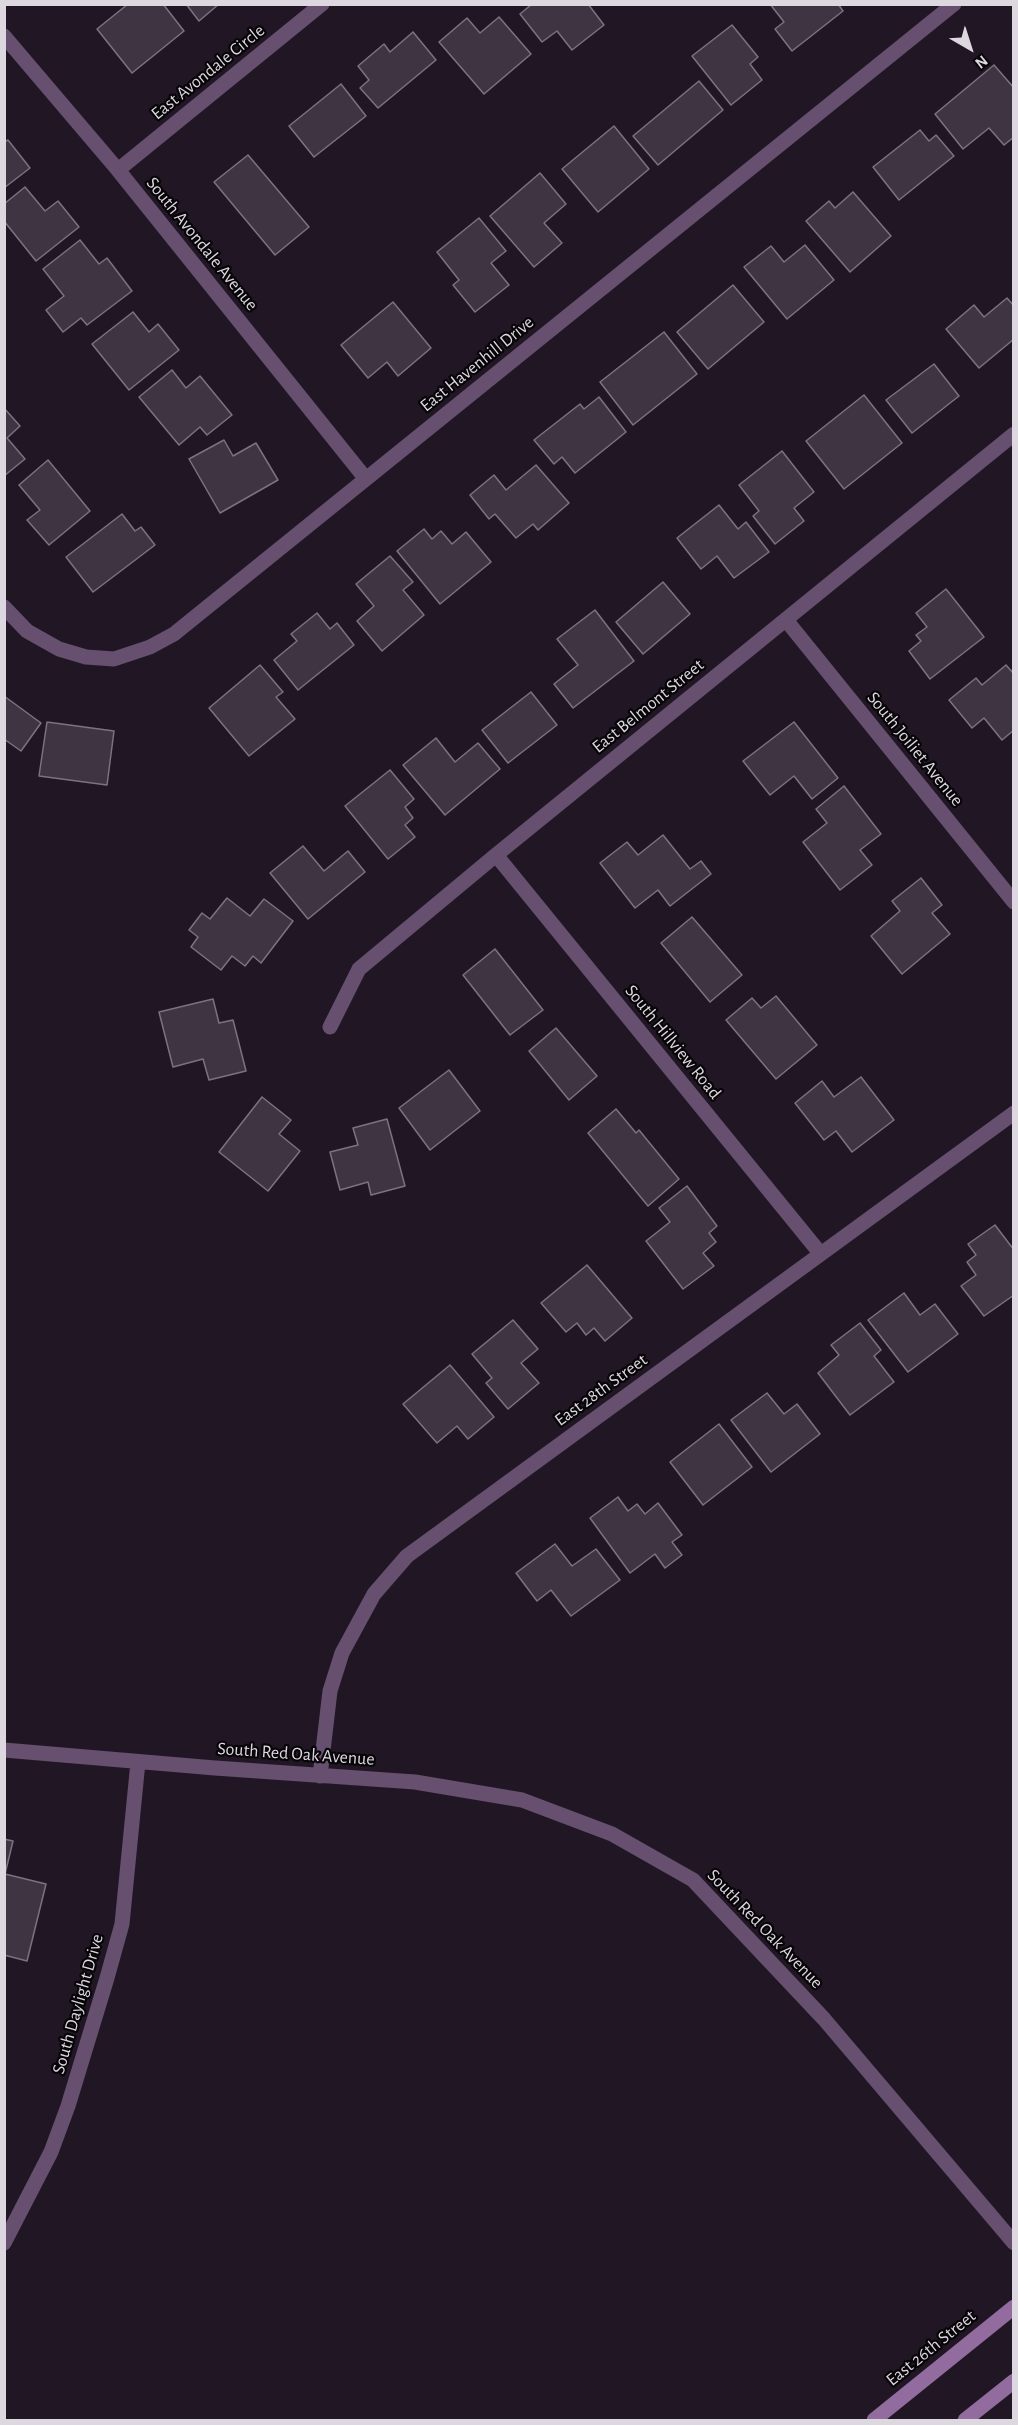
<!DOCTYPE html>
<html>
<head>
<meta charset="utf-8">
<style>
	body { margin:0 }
	#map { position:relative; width:1018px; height:2425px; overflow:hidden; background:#211724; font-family:"Alegreya Sans",sans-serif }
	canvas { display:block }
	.frame { position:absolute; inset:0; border:6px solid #ddd7e0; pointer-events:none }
	.north { position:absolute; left:940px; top:18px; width:60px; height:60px; -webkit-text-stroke:4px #080509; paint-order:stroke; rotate:141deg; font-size:16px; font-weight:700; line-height:24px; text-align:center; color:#ddd7e0 }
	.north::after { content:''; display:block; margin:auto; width:21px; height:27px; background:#ddd7e0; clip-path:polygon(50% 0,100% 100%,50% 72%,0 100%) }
</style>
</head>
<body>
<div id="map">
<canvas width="1018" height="2425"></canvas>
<div class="frame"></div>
<div class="north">N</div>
</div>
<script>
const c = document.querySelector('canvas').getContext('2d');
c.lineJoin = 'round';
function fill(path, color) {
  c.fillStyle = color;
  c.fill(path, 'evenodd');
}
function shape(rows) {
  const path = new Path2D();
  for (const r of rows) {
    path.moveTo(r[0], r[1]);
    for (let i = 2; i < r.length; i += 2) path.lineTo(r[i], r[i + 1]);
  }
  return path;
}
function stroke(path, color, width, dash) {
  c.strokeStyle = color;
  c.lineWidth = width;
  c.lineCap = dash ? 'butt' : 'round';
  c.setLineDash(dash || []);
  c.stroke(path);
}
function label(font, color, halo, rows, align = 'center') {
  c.font = font + ' "Alegreya Sans",sans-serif';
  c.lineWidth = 4.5;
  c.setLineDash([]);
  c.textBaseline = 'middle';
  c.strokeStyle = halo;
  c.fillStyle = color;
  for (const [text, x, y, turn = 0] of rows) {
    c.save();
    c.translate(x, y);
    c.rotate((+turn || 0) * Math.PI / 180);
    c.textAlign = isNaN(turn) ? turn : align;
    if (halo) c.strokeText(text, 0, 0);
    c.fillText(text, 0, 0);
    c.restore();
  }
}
const building = shape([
	[128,4,163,4,184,31,132,73,97,29,128,4],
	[186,4,219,4,199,21,186,4],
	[532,4,588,4,604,25,572,50,557,31,542,42,520,14,532,4],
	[770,4,838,4,843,11,792,51,775,29,784,22,770,4],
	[499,17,531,54,484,94,439,42,467,18,480,33,499,17],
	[732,25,758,57,750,64,762,80,731,105,692,56,732,25],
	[413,32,436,60,378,108,360,88,369,80,358,66,384,44,390,52,413,32],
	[994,65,1014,88,1014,137,1004,145,989,128,963,149,935,114,994,65],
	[699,81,723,110,658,165,633,136,699,81],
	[341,84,366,116,314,157,289,126,341,84],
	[614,126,649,169,598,212,562,169,614,126],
	[920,130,929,141,936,135,954,156,899,200,873,167,920,130],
	[8,140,30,168,4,188,4,142,8,140],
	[248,155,309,227,275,255,214,182,248,155],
	[540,173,566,204,544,223,562,243,534,267,490,216,540,173],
	[25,187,45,211,58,201,79,227,36,261,4,221,4,204,25,187],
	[853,192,891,236,850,272,806,221,829,201,835,208,853,192],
	[479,218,506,251,491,263,509,285,475,312,453,285,459,280,437,252,479,218],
	[80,240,99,264,107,258,132,291,87,325,81,318,63,332,46,310,64,296,43,269,80,240],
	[805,245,834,280,787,319,744,267,771,246,784,262,805,245],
	[733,285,764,322,708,369,677,332,733,285],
	[1007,298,1014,306,1014,339,979,368,946,329,974,305,984,317,1007,298],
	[393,302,431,348,398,376,387,362,368,378,341,345,393,302],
	[133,312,149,332,158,324,179,350,129,390,92,344,133,312],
	[664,332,697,374,633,425,600,382,664,332],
	[934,364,959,396,912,433,886,400,934,364],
	[172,370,186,388,200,376,232,415,207,435,200,427,179,445,139,397,172,370],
	[864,395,902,443,844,489,806,441,864,395],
	[599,397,626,432,575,473,562,457,554,464,534,440,580,404,584,409,599,397],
	[4,408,20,426,7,438,25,459,4,476,4,408],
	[224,440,233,456,256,443,278,480,220,513,189,459,224,440],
	[782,451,814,492,794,508,804,521,775,544,753,516,759,511,739,485,782,451],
	[48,460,90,511,49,545,27,520,40,510,19,485,48,460],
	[536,465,569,503,538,530,533,524,516,538,495,514,489,519,470,495,494,475,506,490,536,465],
	[719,505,738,529,746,522,769,552,734,578,717,556,701,569,677,538,719,505],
	[122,514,135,531,141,527,155,545,93,592,66,557,122,514],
	[424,529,432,539,441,531,452,544,466,532,491,562,440,604,397,551,424,529],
	[390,556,413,582,403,590,424,615,382,651,357,621,374,606,356,584,390,556],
	[663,582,690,614,643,654,616,622,663,582],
	[946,589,984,637,930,679,909,651,921,641,916,635,927,627,916,613,946,589],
	[595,610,634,661,573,708,554,684,578,665,557,639,595,610],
	[317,613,330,629,337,623,354,645,298,690,274,660,297,641,291,634,317,613],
	[260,665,283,692,276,697,295,719,249,756,209,708,260,665],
	[1006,665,1014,674,1014,730,1002,740,984,718,972,728,949,700,976,678,982,685,1006,665],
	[531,692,557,725,508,763,482,730,531,692],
	[4,696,41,723,21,751,4,739,4,696],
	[47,722,114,731,107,785,39,776,47,722],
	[794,722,838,778,812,799,794,776,770,795,743,761,794,722],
	[436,738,455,762,478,743,500,769,445,815,403,765,436,738],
	[390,770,414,799,405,807,413,818,405,825,415,837,388,859,345,806,390,770],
	[844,786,881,834,860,850,872,865,840,890,803,842,827,823,816,809,844,786],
	[663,835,690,869,701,861,711,874,670,906,658,890,635,908,600,863,627,842,638,855,663,835],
	[303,846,324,871,348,851,365,872,308,919,270,873,303,846],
	[921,878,942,905,932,913,950,934,902,974,871,936,900,911,892,901,921,878],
	[227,898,250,916,264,899,293,921,261,963,253,956,245,966,232,956,221,970,191,947,198,937,189,930,202,913,210,919,227,898],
	[692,917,742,975,710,1002,661,943,692,917],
	[495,949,543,1010,510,1035,463,975,495,949],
	[776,996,817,1045,776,1079,726,1020,752,998,761,1008,776,996],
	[213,999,219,1023,233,1020,246,1071,209,1080,203,1059,173,1067,159,1012,213,999],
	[556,1028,597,1076,569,1100,529,1051,556,1028],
	[449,1070,480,1111,430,1150,399,1108,449,1070],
	[861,1077,894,1120,852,1152,836,1131,824,1140,795,1103,822,1081,834,1097,861,1077],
	[262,1097,291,1120,279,1134,300,1151,268,1191,219,1152,262,1097],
	[616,1109,636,1133,639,1130,679,1179,648,1206,588,1133,616,1109],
	[387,1119,405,1186,371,1195,368,1182,340,1190,330,1152,358,1145,353,1128,387,1119],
	[687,1186,717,1226,709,1233,716,1242,703,1253,714,1266,683,1289,646,1241,670,1222,659,1208,687,1186],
	[995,1225,1014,1250,1014,1295,984,1316,961,1286,976,1275,967,1262,976,1255,968,1244,995,1225],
	[587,1265,632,1318,605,1341,594,1328,586,1335,577,1323,566,1332,541,1303,587,1265],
	[904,1293,920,1315,935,1304,958,1334,908,1372,868,1320,904,1293],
	[513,1320,538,1349,521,1363,539,1383,508,1409,486,1383,492,1378,472,1354,513,1320],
	[860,1323,881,1350,874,1356,894,1382,850,1415,818,1373,839,1355,831,1345,860,1323],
	[450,1365,494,1417,468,1439,457,1426,437,1443,403,1404,450,1365],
	[767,1393,784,1414,797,1404,820,1434,771,1472,731,1420,767,1393],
	[719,1424,752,1467,703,1505,670,1462,719,1424],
	[618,1497,628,1511,637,1504,645,1514,658,1503,682,1535,672,1542,682,1555,665,1568,655,1554,630,1573,590,1518,618,1497],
	[555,1544,572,1566,596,1549,620,1580,571,1616,551,1590,537,1601,516,1573,555,1544],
	[4,1839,13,1841,5,1874,46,1884,27,1961,4,1955,4,1839]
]);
const minor = shape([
	[4,36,118,170,366,479],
	[118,170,322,4],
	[4,607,27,631,59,649,86,657,114,659,150,647,174,634,954,4],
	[786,620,1014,902],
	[496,855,820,1253],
	[330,1027,359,969,496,855,1014,434],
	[4,1750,215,1768,415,1782,522,1800,612,1834,693,1880,824,2019,1014,2243],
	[320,1776,330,1691,342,1653,374,1594,407,1556,1014,1113],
	[4,2243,51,2152,68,2106,107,1978,122,1924,138,1762]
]);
const secondary = shape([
	[874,2420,1014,2307],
	[965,2420,1014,2381]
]);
const streetNames = [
	["East Avondale Circle",208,72,-39],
	["South Avondale Avenue",202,244,51],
	["East Havenhill Drive",477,364,-39],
	["East Belmont Street",648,706,-39],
	["South Joiliet Avenue",915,749,51],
	["South Hillview Road",673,1042,51],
	["East 28th Street",601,1390,-36],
	["South Red Oak Avenue",296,1754,4],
	["South Red Oak Avenue",765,1929,46],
	["South Daylight Drive",78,2004,-74],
	["East 26th Street",931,2348,-39]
];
fill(building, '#3f3442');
stroke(building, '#7d7282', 1.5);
stroke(minor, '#664f6f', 15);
stroke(secondary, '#926c9f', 15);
label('18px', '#ddd7e0', '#080509', streetNames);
</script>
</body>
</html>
